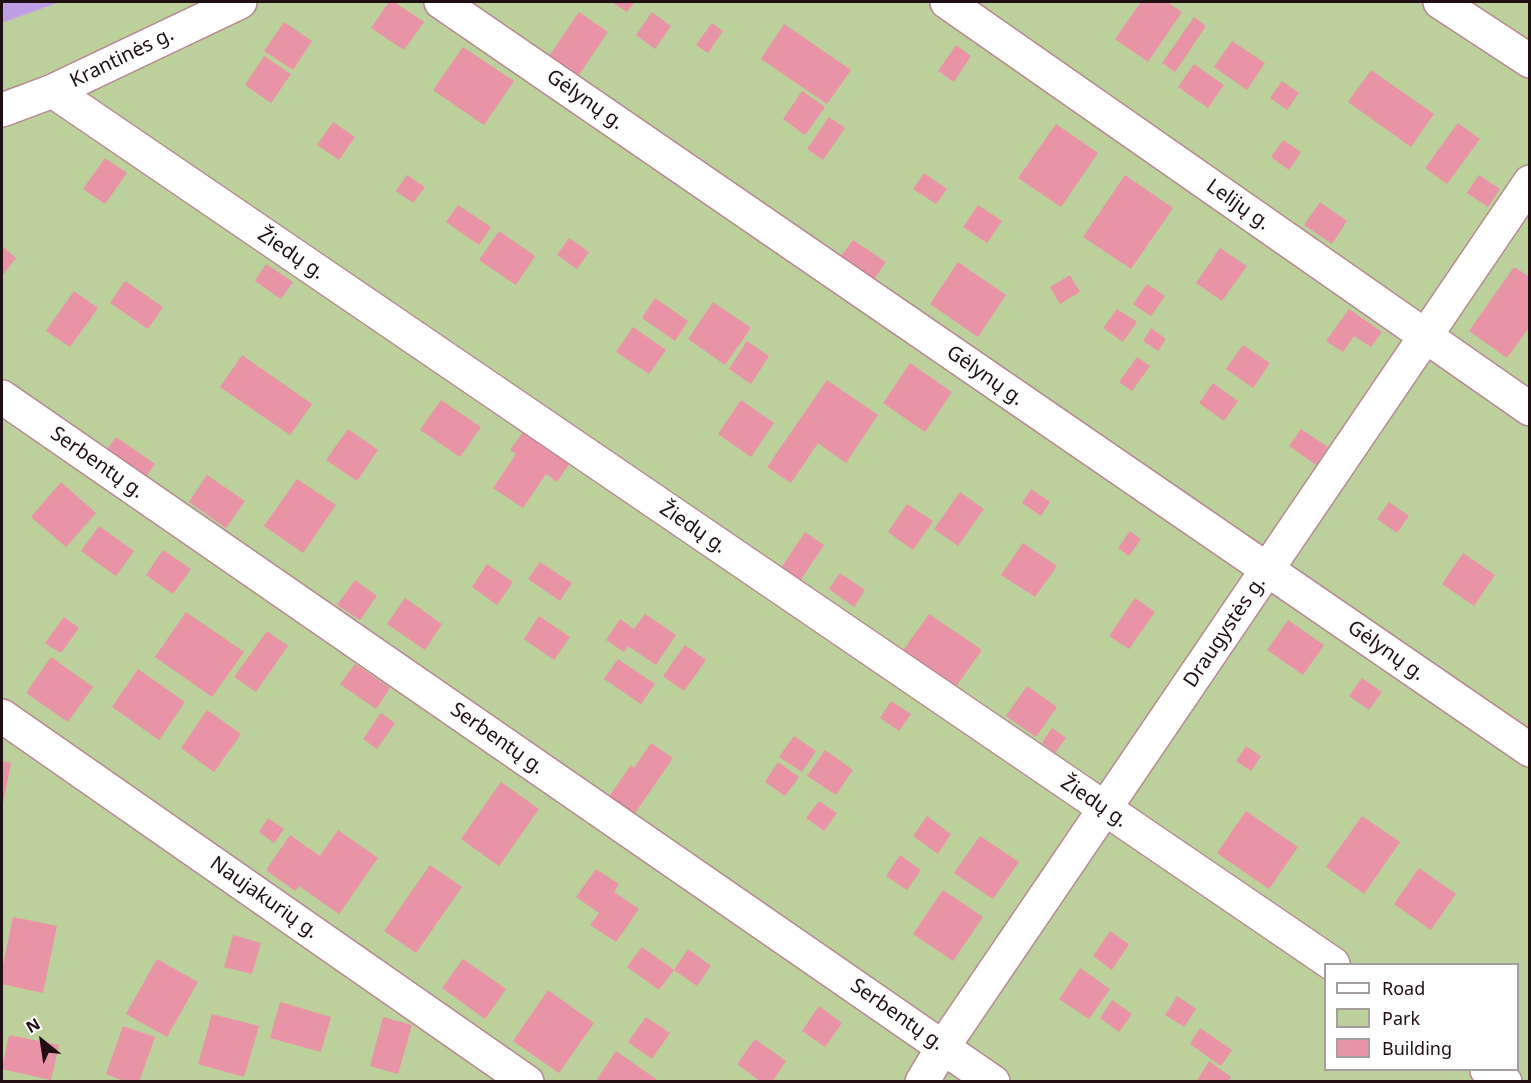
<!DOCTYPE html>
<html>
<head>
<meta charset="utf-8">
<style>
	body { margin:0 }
	#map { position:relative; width:1531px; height:1083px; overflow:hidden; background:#fad0d8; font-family:"Noto Sans",sans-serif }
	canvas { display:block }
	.frame { position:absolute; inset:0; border:3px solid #200f13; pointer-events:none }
	.legend { position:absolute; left:1324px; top:963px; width:195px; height:108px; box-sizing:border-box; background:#fdfdfd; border:2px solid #a59e9f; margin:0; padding:8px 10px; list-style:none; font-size:18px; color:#200f13 }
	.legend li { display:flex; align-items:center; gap:12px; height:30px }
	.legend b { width:30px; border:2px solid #a59e9f }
	.north { position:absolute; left:12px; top:1011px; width:60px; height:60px; -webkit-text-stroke:4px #fdfdfd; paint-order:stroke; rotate:330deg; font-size:16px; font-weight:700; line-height:24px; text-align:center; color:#200f13 }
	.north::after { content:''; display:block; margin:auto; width:21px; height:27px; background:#200f13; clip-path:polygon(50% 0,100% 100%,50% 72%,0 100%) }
</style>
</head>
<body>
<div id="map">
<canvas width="1531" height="1083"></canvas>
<div class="frame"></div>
<ul class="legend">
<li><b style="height:8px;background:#fff"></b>Road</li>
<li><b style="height:16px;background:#bbd09a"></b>Park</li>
<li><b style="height:16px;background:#e993a7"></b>Building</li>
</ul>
<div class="north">N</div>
</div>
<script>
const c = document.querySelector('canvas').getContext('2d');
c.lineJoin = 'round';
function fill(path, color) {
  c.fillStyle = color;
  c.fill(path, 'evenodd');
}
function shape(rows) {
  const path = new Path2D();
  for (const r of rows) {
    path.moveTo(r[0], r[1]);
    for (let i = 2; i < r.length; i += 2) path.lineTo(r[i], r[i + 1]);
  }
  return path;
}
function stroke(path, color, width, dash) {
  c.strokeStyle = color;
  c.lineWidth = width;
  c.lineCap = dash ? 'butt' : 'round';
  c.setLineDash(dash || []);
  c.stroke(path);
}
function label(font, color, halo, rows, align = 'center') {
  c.font = font + ' "Noto Sans",sans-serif';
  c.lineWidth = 4.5;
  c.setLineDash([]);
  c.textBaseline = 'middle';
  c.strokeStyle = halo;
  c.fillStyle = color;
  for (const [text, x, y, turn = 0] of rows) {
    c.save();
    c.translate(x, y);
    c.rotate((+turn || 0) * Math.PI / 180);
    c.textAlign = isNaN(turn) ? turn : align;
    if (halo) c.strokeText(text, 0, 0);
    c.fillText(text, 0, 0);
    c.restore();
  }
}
const green = shape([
	[60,2,1529,2,1529,1081,2,1081,2,23],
	[1326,964,1518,964,1518,1070,1326,1070]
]);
const water = shape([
	[2,2,60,2,2,23]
]);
const building = shape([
	[389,2,394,2,424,22,404,50,371,28],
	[612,2,635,2,627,12],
	[1141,2,1167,2,1182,12,1148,62,1115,39],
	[579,12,608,32,578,76,549,56],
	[652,12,671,26,655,49,636,35],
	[1194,17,1206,26,1175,72,1162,63],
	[284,22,312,41,293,70,264,51],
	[712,23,723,31,708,53,696,45],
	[784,24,851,70,827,104,761,59],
	[1232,41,1265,63,1247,90,1214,67],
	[956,45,971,56,954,82,938,71],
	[463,47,514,81,484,125,433,90],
	[264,56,291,74,271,103,245,85],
	[1194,64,1224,85,1208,108,1178,87],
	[1371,70,1434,114,1411,147,1348,102],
	[1282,81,1299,93,1287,110,1270,98],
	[802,91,825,107,805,135,783,119],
	[829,117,845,128,823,160,807,149],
	[333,122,355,137,339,160,317,145],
	[1458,123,1480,139,1447,184,1425,168],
	[1056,124,1098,153,1061,207,1018,178],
	[1283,140,1301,152,1289,170,1271,157],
	[105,158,127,173,105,204,83,189],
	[924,173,947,189,936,204,913,189],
	[407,175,425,187,413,203,396,191],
	[1125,175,1173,208,1131,269,1083,237],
	[1479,175,1500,189,1488,207,1467,193],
	[1320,202,1347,221,1332,244,1304,225],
	[458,205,491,227,479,245,446,222],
	[978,205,1002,221,987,243,963,227],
	[499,231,535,256,516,285,479,260],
	[569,238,589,252,577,269,557,255],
	[853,240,886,262,870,285,837,262],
	[2,246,16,258,2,276],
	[1220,248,1247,266,1222,301,1196,283],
	[958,262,1006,295,978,337,930,304],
	[266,264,293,282,281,299,255,281],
	[1514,267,1530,277,1530,326,1507,358,1469,331],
	[1070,275,1080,292,1060,304,1050,287],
	[125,281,163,307,148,329,110,303],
	[1147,284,1165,296,1151,316,1133,304],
	[74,291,98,308,70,347,46,331],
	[655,298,688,321,675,341,642,318],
	[713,302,751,328,725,365,688,339],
	[1117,309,1137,322,1123,342,1103,328],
	[1349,309,1382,332,1371,347,1354,336,1343,352,1326,341],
	[633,327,666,350,649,374,616,352],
	[1151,328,1166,339,1158,351,1143,341],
	[747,341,769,356,751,384,729,369],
	[1243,345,1270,363,1253,388,1226,369],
	[242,355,312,404,290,435,220,387],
	[1137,357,1150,366,1132,391,1119,382],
	[910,363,952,392,925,432,883,403],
	[827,380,878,415,846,463,818,443,791,483,767,467],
	[1213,383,1238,401,1224,421,1199,403],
	[441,400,481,427,460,457,420,430],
	[741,400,774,423,751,457,718,434],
	[348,429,378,450,357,481,326,460],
	[1301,429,1328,447,1316,465,1289,446],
	[523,432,569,464,557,482,546,474,523,508,493,488,516,454,510,450],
	[116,437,155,464,145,478,106,451],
	[207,475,245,501,226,528,189,502],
	[297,479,336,505,303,553,264,526],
	[61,482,96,513,66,547,31,517],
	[1031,489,1050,502,1041,516,1022,503],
	[960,492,984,509,958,546,934,529],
	[1389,502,1409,516,1397,533,1377,519],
	[907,504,933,521,913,550,888,532],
	[99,526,134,551,116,576,81,551],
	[1130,531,1141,539,1129,556,1118,548],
	[805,532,824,545,800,581,781,568],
	[1023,543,1057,566,1035,597,1001,575],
	[163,550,191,569,173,594,146,575],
	[1463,553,1495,575,1474,606,1442,584],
	[540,562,572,583,560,601,528,579],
	[487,564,513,582,497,605,472,587],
	[840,573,865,590,854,607,829,589],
	[355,580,377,596,360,620,337,605],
	[405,598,442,624,425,650,387,624],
	[1135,598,1155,612,1129,649,1109,636],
	[186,612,244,652,212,697,155,657],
	[645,614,676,635,656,665,628,646,624,652,606,640,620,619,634,629],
	[929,614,982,650,955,688,902,652],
	[539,616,570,637,554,660,524,639],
	[64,617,79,628,61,653,45,643],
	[1288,620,1324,645,1303,675,1267,650],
	[267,631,288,646,256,692,234,677],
	[685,645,706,660,684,691,663,676],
	[51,657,93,687,68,722,26,693],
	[618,659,655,684,641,704,604,679],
	[355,664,390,688,376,709,340,684],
	[138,669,185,702,159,740,112,707],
	[1362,678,1382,692,1369,710,1349,696],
	[1027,686,1057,707,1036,737,1006,716],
	[891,701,911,714,899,731,880,718],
	[207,710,241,734,214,772,181,748],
	[381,713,395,723,377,749,363,739],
	[1052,728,1066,738,1055,753,1042,743],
	[794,736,816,751,802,772,779,757],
	[651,743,673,758,633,816,608,798,631,765,634,768],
	[1246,746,1261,756,1251,771,1236,761],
	[825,750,853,770,836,795,807,776],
	[2,761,11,763,3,804,2,803],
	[778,762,799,777,785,796,765,782],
	[501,782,539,809,499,866,461,839],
	[819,801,837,813,824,831,806,818],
	[1246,811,1298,847,1269,889,1217,853],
	[927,816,951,834,938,854,913,836],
	[1362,816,1400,842,1364,894,1326,867],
	[268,818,284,829,274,843,259,832],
	[338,830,378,858,339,914,299,886,295,891,266,870,290,835,320,856],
	[980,836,1019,862,993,899,954,873],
	[900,855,921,870,907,890,886,876],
	[430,865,462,887,416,953,384,931],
	[1419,868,1456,894,1431,930,1394,904],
	[596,869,619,884,614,892,639,909,616,942,590,925,599,913,576,897],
	[943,890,983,917,953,961,913,934],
	[13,917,57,926,43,993,2,984,2,970],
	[1110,931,1129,944,1112,970,1093,956],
	[233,935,261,943,252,974,224,967],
	[642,947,674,970,659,990,627,967],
	[688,949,711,966,697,986,674,970],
	[157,959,198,982,167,1037,126,1014],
	[463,959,506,989,485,1019,442,988],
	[1080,968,1110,989,1089,1019,1059,999],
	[548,990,594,1023,559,1073,513,1041],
	[1177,996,1196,1009,1184,1027,1165,1015],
	[1112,1000,1132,1014,1119,1032,1100,1018],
	[280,1002,331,1017,321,1052,270,1038],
	[819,1006,842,1023,825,1047,802,1031],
	[212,1014,259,1026,244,1077,198,1064],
	[383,1017,412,1025,398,1074,370,1066],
	[646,1017,670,1033,652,1059,628,1042],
	[123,1026,155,1037,139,1082,126,1082,106,1074],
	[1200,1028,1232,1050,1221,1066,1190,1044],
	[9,1035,59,1045,51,1080,2,1069],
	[755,1039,786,1061,772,1082,761,1082,737,1064],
	[616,1051,656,1079,654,1082,595,1082],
	[1209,1061,1231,1077,1228,1082,1196,1082]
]);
const street = shape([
	[441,2,1530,750],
	[947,2,1530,409],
	[1440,2,1530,61],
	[53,91,1333,964],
	[2,110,53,91,240,2],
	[2,397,993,1082],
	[2,716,527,1082],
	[1487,1070,1505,1082],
	[922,1082,943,1047,1530,182]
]);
const streetNames = [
	["Krantinės g.",122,58,-26],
	["Gėlynų g.",585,100,35],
	["Lelijų g.",1238,205,35],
	["Žiedų g.",291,254,34],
	["Gėlynų g.",985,376,35],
	["Serbentų g.",97,463,35],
	["Žiedų g.",693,528,34],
	["Draugystės g.",1225,632,-56],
	["Gėlynų g.",1386,651,35],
	["Serbentų g.",497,739,35],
	["Žiedų g.",1094,802,34],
	["Naujakurių g.",264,898,35],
	["Serbentų g.",897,1015,35]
];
fill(green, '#bbd09a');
fill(water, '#bf9ee6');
fill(building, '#e993a7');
stroke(street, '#b68691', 36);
stroke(street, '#fff', 33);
label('20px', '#200f13', '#fdfdfd', streetNames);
</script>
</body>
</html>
